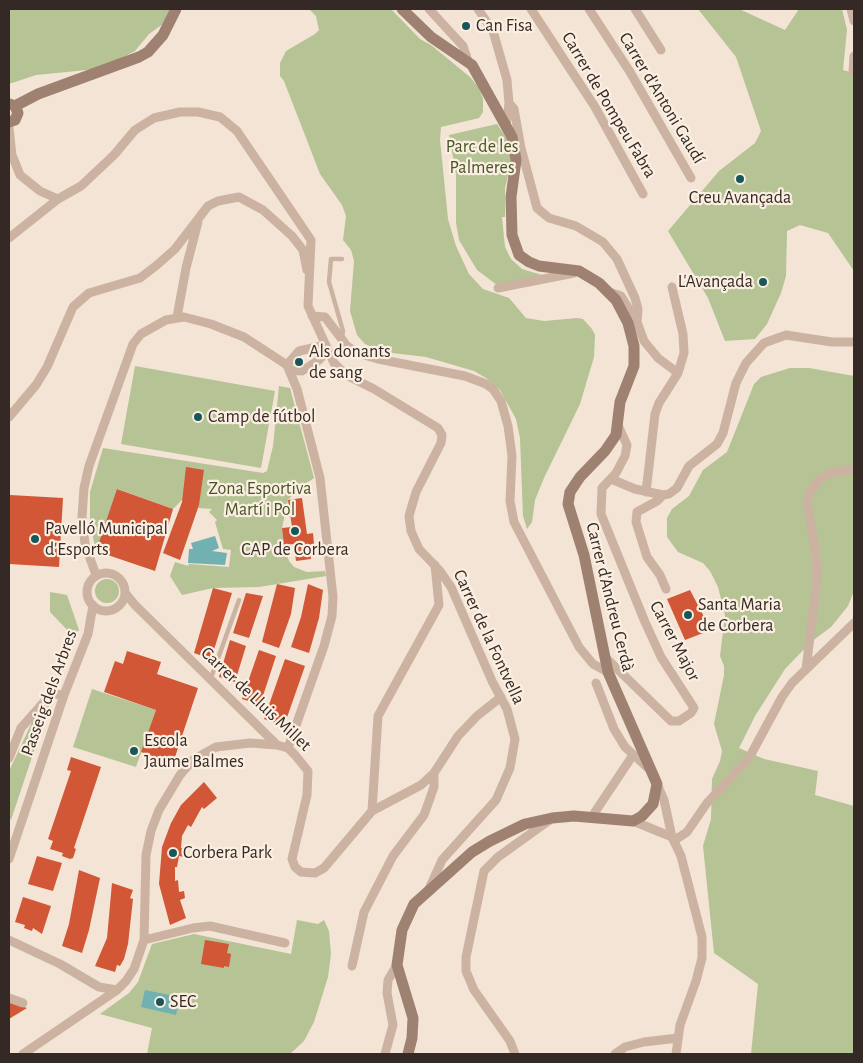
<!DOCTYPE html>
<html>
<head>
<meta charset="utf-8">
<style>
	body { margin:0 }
	#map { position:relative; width:863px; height:1063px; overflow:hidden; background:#f3e4d6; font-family:"Alegreya Sans",sans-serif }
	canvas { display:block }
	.frame { position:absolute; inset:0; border:10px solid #352925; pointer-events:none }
</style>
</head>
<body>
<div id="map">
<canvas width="863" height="1063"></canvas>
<div class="frame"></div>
</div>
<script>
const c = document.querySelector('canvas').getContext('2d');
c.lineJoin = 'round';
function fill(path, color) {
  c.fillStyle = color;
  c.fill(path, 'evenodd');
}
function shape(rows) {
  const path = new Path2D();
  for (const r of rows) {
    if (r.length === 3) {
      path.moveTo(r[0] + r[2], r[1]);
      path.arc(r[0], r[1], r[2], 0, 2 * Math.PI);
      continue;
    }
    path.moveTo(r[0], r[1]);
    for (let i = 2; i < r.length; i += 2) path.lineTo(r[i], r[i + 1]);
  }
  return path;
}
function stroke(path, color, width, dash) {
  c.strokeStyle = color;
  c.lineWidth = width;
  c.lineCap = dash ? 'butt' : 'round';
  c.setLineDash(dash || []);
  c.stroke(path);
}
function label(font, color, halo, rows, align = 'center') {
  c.font = font + ' "Alegreya Sans",sans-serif';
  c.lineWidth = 4.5;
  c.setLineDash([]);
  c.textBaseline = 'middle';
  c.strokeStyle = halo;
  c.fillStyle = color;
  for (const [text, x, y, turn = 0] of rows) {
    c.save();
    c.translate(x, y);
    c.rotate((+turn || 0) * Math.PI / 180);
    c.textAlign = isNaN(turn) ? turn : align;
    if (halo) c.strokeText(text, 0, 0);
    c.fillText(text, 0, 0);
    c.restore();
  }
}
const green = shape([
	[9,9,170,9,163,24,149,34,135,51,116,61,97,69,36,75,9,84],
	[309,9,391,9,420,39,431,45,470,77,479,88,483,99,483,112,479,118,441,127,440,140,448,219,456,246,469,274,483,289,509,298,526,318,544,321,577,318,583,319,592,329,595,335,594,357,580,404,544,478,535,500,532,522,527,529,523,516,520,438,516,419,500,390,486,378,474,371,426,357,384,352,365,344,357,335,350,311,354,261,351,250,343,240,346,216,342,205,320,174,284,81,280,76,280,63,286,51,315,34,319,30,316,16],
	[698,9,739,9,785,30,799,9,842,9,847,30,843,70,854,73,854,271,828,233,800,225,787,231,786,276,781,293,767,324,755,339,725,341,708,298,668,231,719,171,755,143,761,131,736,57],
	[497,124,507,139,511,162,505,188,505,217,502,217,505,247,511,259,522,269,542,275,497,285,477,270,459,240,456,223,456,174,449,135],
	[135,366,275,391,261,468,121,444],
	[790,368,809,368,854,376,854,591,848,606,831,627,811,642,785,669,755,716,739,748,764,759,818,771,815,795,854,806,854,1054,751,1054,758,984,714,953,703,846,711,819,712,779,720,761,722,751,714,724,724,675,724,666,720,656,725,615,718,587,710,571,703,563,678,552,667,537,667,518,672,509,689,496,703,470,727,452,754,384,761,377],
	[279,386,290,388,314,478,299,488,288,500,282,528,284,545,289,561,294,567,307,572,325,571,326,576,259,587,213,588,182,595,170,576,175,562,188,566,189,564,229,567,231,550,223,549,215,522,217,520,209,512,212,509,198,508,199,505,182,500,173,509,118,489,96,551,90,523,90,492,103,448,263,473,267,471,273,446],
	[107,591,12],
	[50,592,67,595,79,630,73,636,50,612],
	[92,689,156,710,136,767,73,747],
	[50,703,11,820,9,818,9,771,33,720],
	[297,920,318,924,324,920,329,931,331,954,328,977,314,1022,304,1041,290,1054,147,1054,152,1028,100,1014,129,993,138,982,152,944,194,934,291,954]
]);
const water = shape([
	[215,536,219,548,212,551,227,553,225,565,188,563,189,549,193,549,191,543],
	[145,990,180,997,176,1015,141,1007]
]);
const building = shape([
	[186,467,204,470,199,505,180,560,163,553,182,502],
	[117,489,173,509,155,571,96,551],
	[10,495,63,498,59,567,9,564],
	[302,498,307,534,313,533,314,544,309,545,311,559,296,561,294,544,284,545,282,528,292,527,288,500],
	[277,584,295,588,291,614,279,648,262,642],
	[308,584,323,590,319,618,309,653,291,647,301,617],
	[213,588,232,593,211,659,194,653],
	[690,590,711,630,685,640,667,599],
	[246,593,263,596,249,638,233,633],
	[230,640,246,646,235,682,219,677],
	[259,650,276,656,260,705,242,699],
	[127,651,161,662,157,674,198,688,173,763,141,752,156,710,104,692,115,661,123,664],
	[285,659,305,666,284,726,264,719],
	[71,757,101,767,74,848,76,849,73,858,70,859,62,856,63,853,50,849,53,841,48,839,71,771,67,770],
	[204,782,217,798,204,809,202,807,191,827,188,825,182,836,181,848,186,849,184,857,179,856,177,867,175,867,175,881,178,880,179,892,184,891,185,898,180,900,186,918,170,925,159,884,162,847,171,823,181,805],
	[37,856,62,863,53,891,28,884],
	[79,870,100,878,89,930,82,953,62,946,69,924],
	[112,883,133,890,130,898,133,899,128,944,124,959,120,966,117,965,115,972,95,966,107,938],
	[23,897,51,906,42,934,33,928,32,931,24,928,25,925,15,922],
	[205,940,229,944,227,953,231,954,229,967,224,966,224,968,201,964],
	[9,1002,27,1008,9,1019]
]);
const lane = shape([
	[342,337,343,331,329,282,331,259,342,259],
	[211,678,239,600]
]);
const street = shape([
	[429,9,463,46,468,61],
	[478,9,493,31,507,80,509,103,506,126],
	[531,9,595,107,643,194],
	[589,9,630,72,691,178],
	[635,9,661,50],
	[851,9,854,21],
	[853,72,854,56],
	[509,103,514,109,521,148,537,208,549,218,576,226,603,242,617,259,635,298,638,309,637,322,644,341,658,358,678,373,659,403,655,414,646,492],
	[9,128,12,155,20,175,40,191,58,199],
	[9,238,58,199,81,186,114,155,135,130,154,118,180,112,198,112,220,117,237,131,311,240,308,306,334,363,346,375,374,389,438,428,442,435,441,443,416,492,409,516,411,531,419,549,440,571,451,587,492,681,507,709,515,739,510,768,496,800,442,860,429,889],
	[672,287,683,334,684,353,678,373],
	[498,288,574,273],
	[612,293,621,296,637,322],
	[312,316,325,317,347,346,357,353,378,359,465,376,486,384,493,389,501,401,508,426,512,456,510,501,514,522,579,647,593,664,608,672],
	[177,317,186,268,198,222],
	[287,365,299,351,326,345],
	[291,370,302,371,319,360,328,350],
	[9,417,36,385,47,367,73,307,89,293,140,278,157,265,175,249,208,206,218,201,239,197,263,210,292,236,303,250,307,270],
	[611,479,635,489,663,495,657,501,637,512,636,522,647,557,660,575,666,589],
	[663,495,669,494,677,488,689,466,717,444,723,433,736,383,746,363,764,343,786,335,832,342,854,342],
	[106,592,19],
	[96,575,85,544,82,517,84,488,89,466,133,344,141,334,166,320,184,317,211,324,244,337,287,365,297,389,320,478,333,597,332,616,324,646,288,748],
	[125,593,135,605,277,745,288,748,295,755,308,771,307,795,292,859,295,867,301,872,315,873,324,868,372,811,421,785,434,773,458,736,477,716,501,697],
	[607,659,671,721,679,721,691,713,694,708,661,657,645,622,601,514,602,488,616,473,625,456,627,445,618,425],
	[806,669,817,580,816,554,807,502,810,492,820,479,829,473,854,469],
	[596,683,614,729,625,747,649,769],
	[9,758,21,728,51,694,64,695],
	[657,784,664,800,672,837,681,856,702,937,702,958,696,981,680,1025,676,1054],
	[372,811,378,716,439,605,435,565],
	[591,818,633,755],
	[633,821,672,837,678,838,687,832,707,803,749,758,782,697,792,683,854,623],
	[9,859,64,695,88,634,93,605],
	[9,940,60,964,99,987,117,990],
	[144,940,193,928,210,926,285,943],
	[352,966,364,912,393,856,424,815,434,787,434,773],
	[9,998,23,1003],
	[23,1054,117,990,126,981,134,969,144,940,146,855,151,831,159,810,180,775,193,760,216,747,250,743,277,745],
	[385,1054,393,1025,387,993,388,980,397,965],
	[515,1054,510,1041,474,990,466,971,466,957,484,871,498,857,551,819],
	[615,1054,625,1047,644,1042,678,1038]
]);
const secondary = shape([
	[402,9,431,37,472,65,512,137,516,160,511,197,512,235,519,255,529,262,539,266,579,271,599,283,616,300,628,323,634,346,634,366,620,402,616,435,605,451,580,477,570,492,568,504,584,555,608,672,657,784,653,804,642,816,633,821,574,816,552,818,525,824,490,841,472,852,414,904,402,930,397,965,413,1018,412,1038,408,1054],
	[15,106,38,94,139,57,148,52,163,35,176,9],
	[9,122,15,120,18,113,15,106,10,104]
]);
const markers = [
	[466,26,5,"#17575a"],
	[740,179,5,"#17575a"],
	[763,282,5,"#17575a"],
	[299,362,5,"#17575a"],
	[198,417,5,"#17575a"],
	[295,531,5,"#17575a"],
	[35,539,5,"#17575a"],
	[688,615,5,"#17575a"],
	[134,751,5,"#17575a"],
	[173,853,5,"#17575a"],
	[160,1002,5,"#17575a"]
];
const poiNames = [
	["Can Fisa",476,26],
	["Creu Avançada",740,198,"center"],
	["L'Avançada",753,282,"right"],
	["Als donants",309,352],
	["de sang",309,373],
	["Camp de fútbol",208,417],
	["Pavelló Municipal",45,529],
	["d'Esports",45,550],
	["CAP de Corbera",295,550,"center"],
	["Santa Maria",698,605],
	["de Corbera",698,626],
	["Escola",144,741],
	["Jaume Balmes",144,762],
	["Corbera Park",183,853],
	["SEC",170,1002]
];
const streetNames = [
	["Carrer d'Antoni Gaudí",662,98,59],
	["Carrer de Pompeu Fabra",609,105,59],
	["Carrer d'Andreu Cerdà",610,597,76],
	["Carrer de la Fontvella",489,637,65],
	["Carrer Major",675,641,62],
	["Passeig dels Arbres",49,693,-70],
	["Carrer de Lluis Millet",256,699,43]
];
const parkNames = [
	["Parc de les",482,147],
	["Palmeres",482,168],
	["Zona Esportiva",260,489],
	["Martí i Pol",260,510]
];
fill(green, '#b5c395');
fill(water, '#72b1b2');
fill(building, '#d15736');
stroke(lane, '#ccb3a1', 4.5);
stroke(street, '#ccb3a1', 9);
stroke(secondary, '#9f8172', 11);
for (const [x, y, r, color] of markers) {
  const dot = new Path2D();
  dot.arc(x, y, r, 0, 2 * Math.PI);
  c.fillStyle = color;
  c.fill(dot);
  stroke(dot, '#fbefe2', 2);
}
label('18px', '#352925', '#fbefe2', poiNames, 'left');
label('18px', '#352925', '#fbefe2', streetNames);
label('18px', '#465526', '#fbefe2', parkNames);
</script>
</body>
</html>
